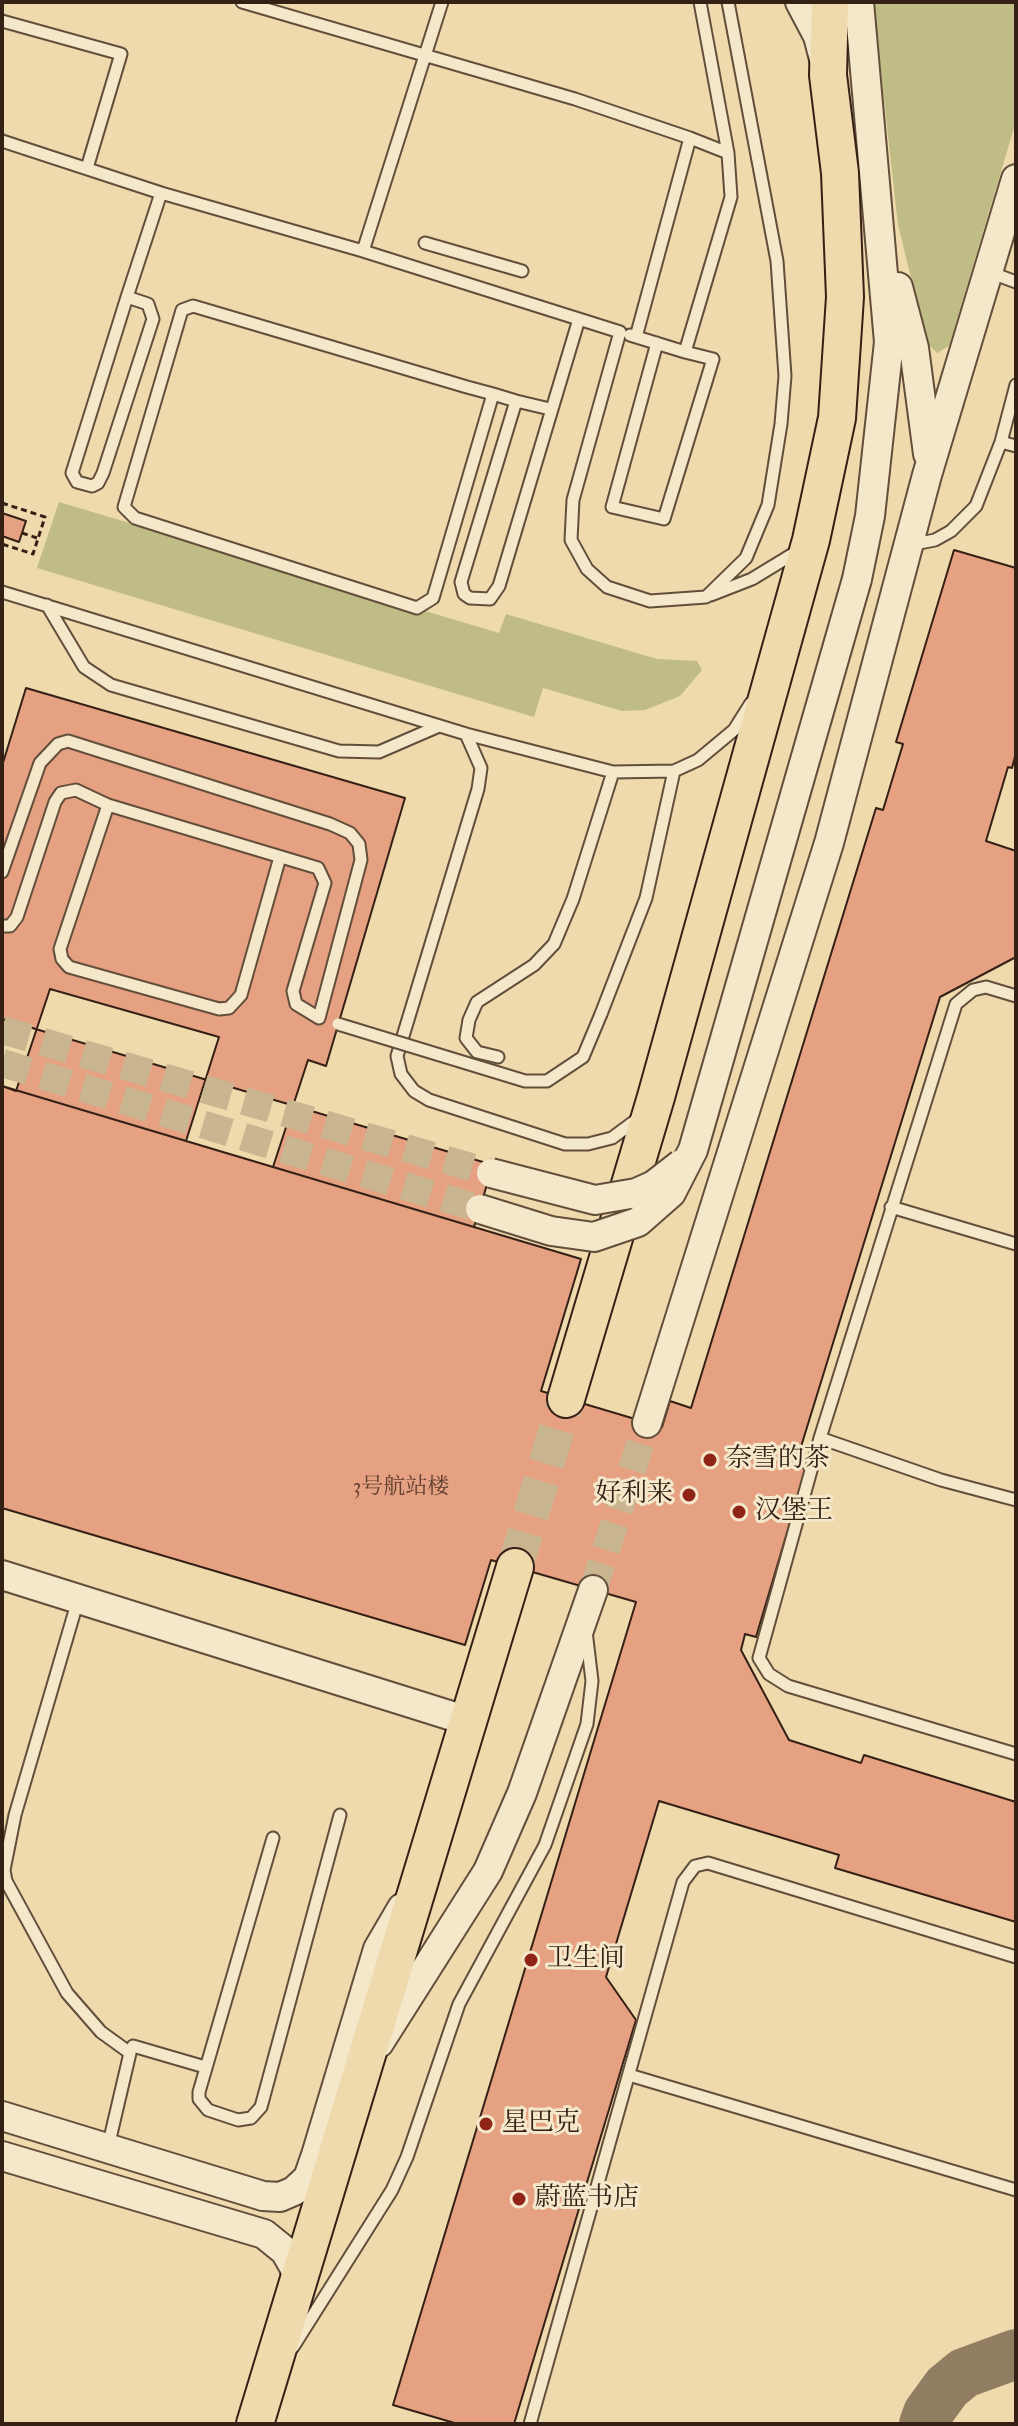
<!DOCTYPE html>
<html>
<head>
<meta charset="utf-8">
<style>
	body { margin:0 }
	#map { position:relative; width:1018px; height:2426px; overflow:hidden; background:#eedaad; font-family:"IM FELL Double Pica",serif }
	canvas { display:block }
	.frame { position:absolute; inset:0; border:4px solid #342015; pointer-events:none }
</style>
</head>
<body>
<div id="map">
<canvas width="1018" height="2426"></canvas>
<div class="frame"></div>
</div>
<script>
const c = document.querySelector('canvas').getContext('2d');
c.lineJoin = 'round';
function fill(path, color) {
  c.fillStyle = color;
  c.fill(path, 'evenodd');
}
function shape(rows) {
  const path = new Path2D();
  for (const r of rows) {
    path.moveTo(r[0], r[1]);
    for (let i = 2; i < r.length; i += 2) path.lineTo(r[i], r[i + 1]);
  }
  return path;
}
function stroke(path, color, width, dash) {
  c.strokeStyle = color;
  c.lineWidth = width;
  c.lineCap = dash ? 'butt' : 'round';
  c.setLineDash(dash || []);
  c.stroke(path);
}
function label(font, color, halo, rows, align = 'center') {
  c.font = font + ' "IM FELL Double Pica","Noto Serif SC",serif';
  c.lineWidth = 6;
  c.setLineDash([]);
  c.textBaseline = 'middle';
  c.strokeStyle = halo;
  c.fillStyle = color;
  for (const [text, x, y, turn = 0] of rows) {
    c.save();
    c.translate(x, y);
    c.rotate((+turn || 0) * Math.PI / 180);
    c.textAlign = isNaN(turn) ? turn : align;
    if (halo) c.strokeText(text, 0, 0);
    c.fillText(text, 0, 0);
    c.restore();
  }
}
const green = shape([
	[873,2,1016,2,1016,121,949,346,937,353,927,343,898,225],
	[59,502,499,633,506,614,657,659,697,661,702,670,680,696,645,710,622,711,543,688,534,717,37,568]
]);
const taxiway = shape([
	[924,2424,928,2413,947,2387,964,2373,1016,2354]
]);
const building = shape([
	[2,513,26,521,19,542,2,536,2,513],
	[954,550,1016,568,1016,753,1012,768,1008,767,986,841,1016,851,1016,957,940,997,795,1466,806,1469,756,1637,745,1634,741,1650,789,1740,861,1763,864,1755,1016,1802,1016,1922,835,1868,839,1855,659,1801,606,1977,636,2020,514,2424,458,2424,393,2405,636,1602,491,1560,465,1645,2,1508,2,1086,581,1259,541,1391,662,1427,670,1401,691,1408,876,808,883,810,903,744,896,742,954,550],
	[26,688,405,798,326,1066,308,1060,273,1167,186,1141,219,1037,50,989,16,1091,2,1086,2,766,26,688],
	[2,1019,493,1165,474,1227,2,1086,2,1019]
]);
const tertiaryTunnel = shape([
	[2,1030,491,1173],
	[2,1063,480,1209],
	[593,1590,647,1423]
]);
const trunkTunnel = shape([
	[515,1567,566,1399]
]);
const path = shape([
	[2,503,45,517,33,554,2,544],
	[22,533,37,538]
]);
const service = shape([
	[242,2,575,99,690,138],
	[442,2,363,251,620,332,573,500,571,540,587,569,607,587,650,601,706,597,746,558,768,505,781,424,785,376,777,261,728,2],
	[2,21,121,54,87,168],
	[2,141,161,193,127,297,72,473,77,482,92,486,98,483,103,473,153,319,148,304,127,297],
	[161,193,363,251],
	[425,243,522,271],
	[989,272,1016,282],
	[630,335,685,352,731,197,728,153],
	[636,337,690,138,728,153,700,2],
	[657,343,612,507,664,519,713,359,685,352],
	[493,394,436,588,433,598,417,608,135,518,124,507,182,310,193,306,332,347,467,387,493,394,516,401,461,582,464,594,470,598,490,599,499,586,579,319],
	[516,401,550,409],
	[1001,442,1016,446],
	[909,545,935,540,951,531,976,506,1001,442,1016,385],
	[2,592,466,734,613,772,674,771,698,760,734,730,751,703],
	[711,595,752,579,798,551],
	[47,605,84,667,111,685,339,751,379,752,439,726],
	[466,734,481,768,478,789,397,1056,401,1074,414,1091,429,1100,565,1144,588,1144,612,1138,639,1118],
	[108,805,60,949,62,959,69,967,219,1009,229,1008,241,995,280,857],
	[2,872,40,763,58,744,68,741,330,824,350,833,359,844,361,860,319,1018,296,1004,293,991,325,883,318,868,108,805,76,790,61,793,55,802,17,917,10,926,2,926],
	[1016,996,986,987,973,990,956,1004,820,1438,759,1658,769,1674,788,1686,1016,1754],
	[601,1014,646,898,674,771],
	[498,1057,477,1052,466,1038,469,1020,477,1002,534,965,554,944,573,899,613,772],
	[891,1207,1016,1244],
	[820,1438,941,1480,1016,1500],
	[78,1600,15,1815,4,1870,6,1881,67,1993,101,2032,130,2053,108,2147],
	[273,1838,199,2092,199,2099,208,2110,238,2120,251,2118,261,2107,340,1815],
	[133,2046,205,2067],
	[629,2075,1016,2190],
	[293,2347,392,2190,407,2157,459,2004,545,1845,587,1724,592,1681,586,1631],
	[530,2424,683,1882,695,1866,708,1863,1016,1957]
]);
const tertiary = shape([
	[800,2,818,36,824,59],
	[898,287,914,348,928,454],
	[857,579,870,516,889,342,859,2],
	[647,1423,829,843,927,475,1016,179],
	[2,1575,468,1721],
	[379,2043,488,1871,522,1793,593,1590],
	[2,2116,263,2196,280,2197,294,2191,308,2178,316,2155,378,1949,402,1908],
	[2,2156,264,2234,285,2251,293,2265,298,2277,296,2289]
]);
const trunk = shape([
	[566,1399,656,1097,811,540,837,418,845,297,840,173,828,75,830,2],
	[255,2424,515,1567]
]);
const serviceBridge = shape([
	[338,1024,525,1081,547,1081,583,1057,601,1014]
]);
const tertiaryBridge = shape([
	[491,1173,595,1200,636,1193,654,1185,681,1164],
	[480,1209,551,1231,594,1237,638,1222,671,1193,693,1150,857,579]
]);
const markers = [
	[710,1460,8,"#8f2418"],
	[689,1495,8,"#8f2418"],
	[739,1512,8,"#8f2418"],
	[531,1960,8,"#8f2418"],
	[486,2124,8,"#8f2418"],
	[519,2199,8,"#8f2418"]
];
const numberNames = [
	["3号航站楼",401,1488]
];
const poiNames = [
	["奈雪的茶",726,1460],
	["好利来",673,1495,"right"],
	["汉堡王",755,1512],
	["卫生间",547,1960],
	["星巴克",502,2124],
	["蔚蓝书店",535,2199]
];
fill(green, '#bfbd85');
stroke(taxiway, '#917d61', 50);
fill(building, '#e6a082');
stroke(building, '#342015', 2);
stroke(tertiaryTunnel, '#c9b58f', 28, [28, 14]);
stroke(trunkTunnel, '#c9b58f', 36, [36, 18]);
stroke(service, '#624e3b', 15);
stroke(tertiary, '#624e3b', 32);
stroke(trunk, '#342015', 40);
stroke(path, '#342015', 3, [6, 4]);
stroke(service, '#f4e7ca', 11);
stroke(tertiary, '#f4e7ca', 28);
stroke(trunk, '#eedaad', 36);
stroke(serviceBridge, '#624e3b', 15, []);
stroke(tertiaryBridge, '#624e3b', 32, []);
stroke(serviceBridge, '#f4e7ca', 11);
stroke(tertiaryBridge, '#f4e7ca', 28);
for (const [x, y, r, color] of markers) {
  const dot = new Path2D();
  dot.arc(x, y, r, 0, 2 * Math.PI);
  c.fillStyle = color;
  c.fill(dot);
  stroke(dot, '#f4e7ca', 3);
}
label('22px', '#604030', null, numberNames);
label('26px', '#342015', '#f4e7ca', poiNames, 'left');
</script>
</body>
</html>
